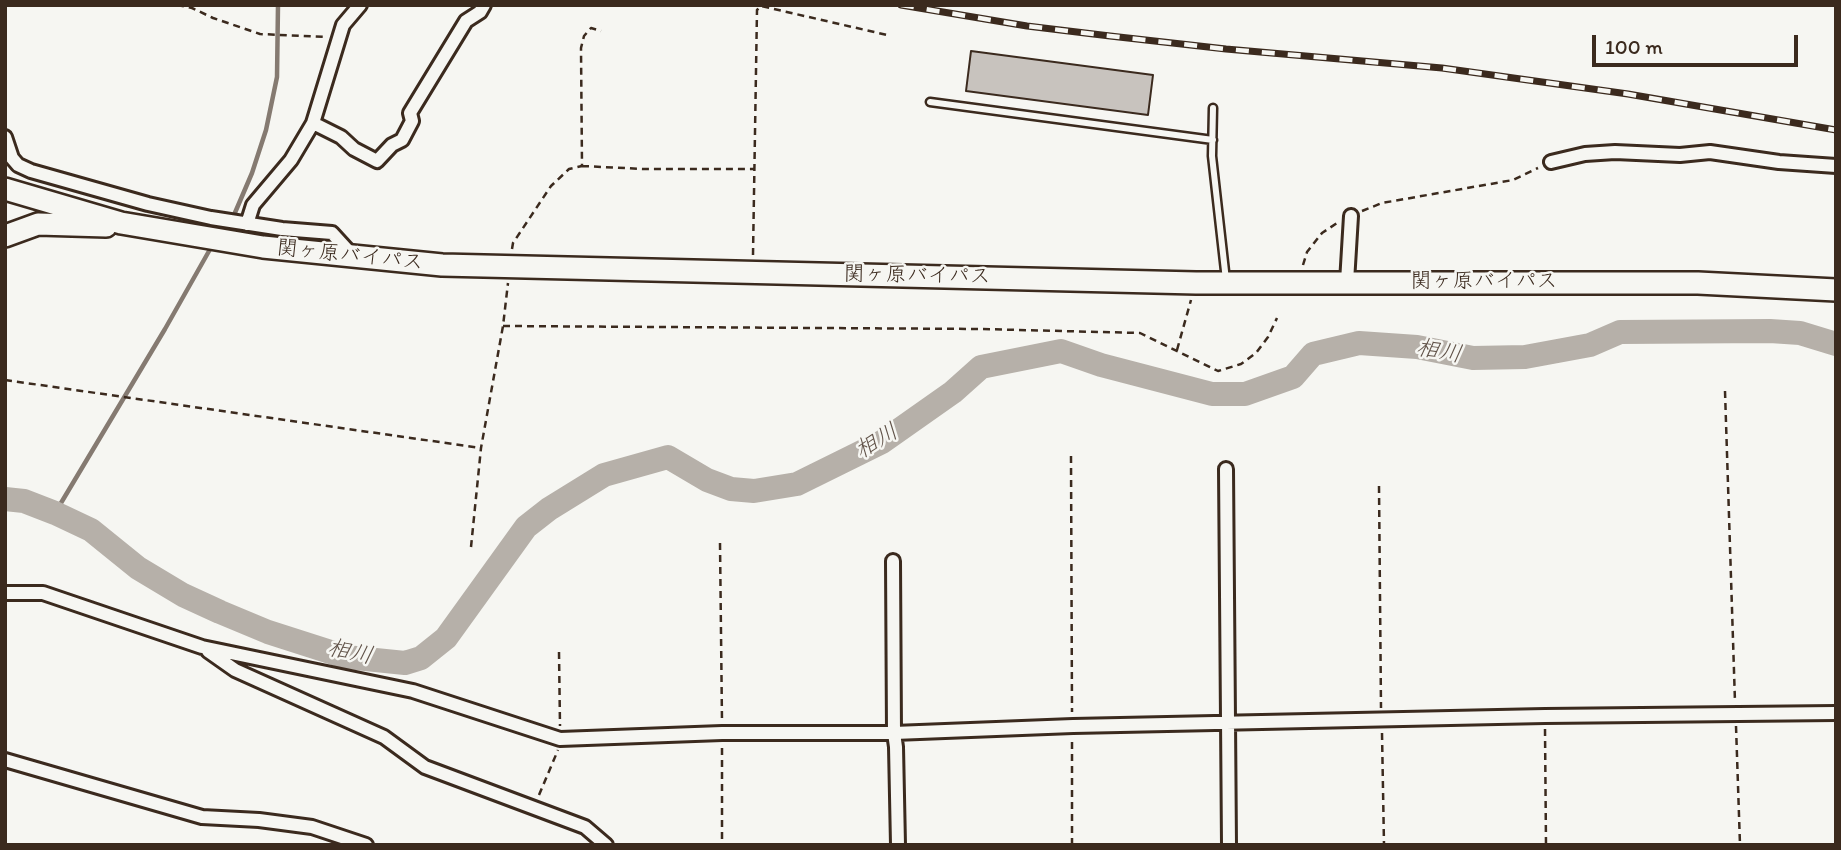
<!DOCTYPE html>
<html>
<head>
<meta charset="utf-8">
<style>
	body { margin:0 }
	#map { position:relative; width:1841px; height:850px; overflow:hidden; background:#f6f6f2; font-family:Itim,sans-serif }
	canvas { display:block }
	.frame { position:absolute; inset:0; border:7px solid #3b2a1e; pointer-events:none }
	.scale { position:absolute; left:1592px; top:35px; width:206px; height:32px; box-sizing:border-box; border:4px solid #3b2a1e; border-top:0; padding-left:9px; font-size:21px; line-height:24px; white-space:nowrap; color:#3b2a1e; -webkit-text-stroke:5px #f6f6f2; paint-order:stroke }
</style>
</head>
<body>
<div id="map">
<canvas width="1841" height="850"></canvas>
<div class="frame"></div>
<div class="scale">100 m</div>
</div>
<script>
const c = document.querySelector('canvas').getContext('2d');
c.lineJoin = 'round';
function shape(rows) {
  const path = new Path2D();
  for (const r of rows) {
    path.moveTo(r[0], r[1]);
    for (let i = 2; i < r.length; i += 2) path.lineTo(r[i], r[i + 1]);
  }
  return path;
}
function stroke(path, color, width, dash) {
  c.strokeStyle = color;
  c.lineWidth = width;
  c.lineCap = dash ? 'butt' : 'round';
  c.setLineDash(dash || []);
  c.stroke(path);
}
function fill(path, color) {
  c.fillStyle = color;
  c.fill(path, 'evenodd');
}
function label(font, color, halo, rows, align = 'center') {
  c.font = font + ' Itim,"Klee One",sans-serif';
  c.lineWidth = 5;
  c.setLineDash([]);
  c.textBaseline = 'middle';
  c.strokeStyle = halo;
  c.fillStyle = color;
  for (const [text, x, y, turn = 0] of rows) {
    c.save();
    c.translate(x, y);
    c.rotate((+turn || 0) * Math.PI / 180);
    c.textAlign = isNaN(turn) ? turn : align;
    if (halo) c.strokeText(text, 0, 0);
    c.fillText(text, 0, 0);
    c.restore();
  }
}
const stream = shape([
	[220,234,234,215,252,173,266,130,277,77,278,5],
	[55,513,165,329,213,244]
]);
const river = shape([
	[5,499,24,501,55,513,91,530,138,568,183,595,220,612,268,632,346,657,405,663,421,658,446,638,526,527,549,509,604,475,668,457,707,480,731,489,754,491,797,484,882,442,953,392,981,367,1061,351,1101,365,1212,394,1245,394,1293,377,1313,354,1359,343,1417,347,1473,358,1525,357,1590,345,1620,332,1770,331,1800,333,1836,344]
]);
const building = shape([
	[971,51,1153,75,1148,115,966,91,971,51]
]);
const path = shape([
	[177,5,192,8,213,18,260,34,326,37],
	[582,166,643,169,755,169],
	[1362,211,1382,203,1513,180,1538,168],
	[512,249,513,243,551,186,569,169,582,166,581,48,584,36,591,28,601,31],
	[753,255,757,10,761,6,887,35],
	[1303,265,1307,252,1322,233,1337,223],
	[503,326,981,329,1140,333,1218,371,1241,364,1256,353,1268,337,1277,318],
	[1177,350,1191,300],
	[5,380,481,448],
	[1725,391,1735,702],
	[1071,456,1072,712],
	[1379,486,1381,708],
	[720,543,722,722],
	[471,547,481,448,503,326,508,283],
	[559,652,560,726],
	[1736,726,1740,845],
	[1545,729,1546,845],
	[1382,733,1384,845],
	[539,795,558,750],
	[722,839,722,746],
	[1072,845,1072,740]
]);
const service = shape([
	[930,102,1213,140],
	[1213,108,1212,156,1226,280]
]);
const minor = shape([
	[313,123,343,25,360,5],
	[5,137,12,158,18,165,31,171,148,204,211,218,282,229,332,233,353,256],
	[1551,162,1585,154,1615,152,1680,155,1710,152,1779,162,1836,166],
	[247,224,253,205,291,160,313,123,341,137,354,149,377,161,392,145,402,140,412,121,410,113,466,21,480,12,484,5],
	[1347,282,1351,216],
	[1226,469,1229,845],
	[893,561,894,733,896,747,898,845],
	[5,593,43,593,202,647,413,691,560,739,722,733,894,733,1073,726,1545,716,1836,713],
	[208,651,235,670,384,737,425,767,585,827,606,845],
	[5,760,202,817,259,820,312,827,366,845]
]);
const trunk = shape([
	[5,189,121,223,263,247,442,265,1196,283,1698,283,1836,290],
	[5,236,38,224,106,226]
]);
const rail = shape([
	[901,5,1027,26,1110,36,1226,49,1442,68,1628,94,1836,130]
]);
const streetNames = [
	["関ヶ原バイパス",350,256,6],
	["関ヶ原バイパス",917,276,1],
	["関ヶ原バイパス",1484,282]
];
const waterNames = [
	["相川",1439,352,10],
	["相川",877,442,-31],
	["相川",350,653,12]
];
stroke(stream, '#857a71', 4.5);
stroke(river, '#b6b0a9', 24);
fill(building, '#c8c3be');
stroke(building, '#3b2a1e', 2);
stroke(service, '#3b2a1e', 11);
stroke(minor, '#3b2a1e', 18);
stroke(trunk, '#3b2a1e', 26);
stroke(path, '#3b2a1e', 2.5, [7, 5]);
stroke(service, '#f6f6f2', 6);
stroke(minor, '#f6f6f2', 12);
stroke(trunk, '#f6f6f2', 21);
stroke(rail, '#3b2a1e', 7);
stroke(rail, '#f6f6f2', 4.5, [13]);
label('21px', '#3b2a1e', '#f6f6f2', streetNames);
label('italic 23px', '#605248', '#f6f6f2', waterNames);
</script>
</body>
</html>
